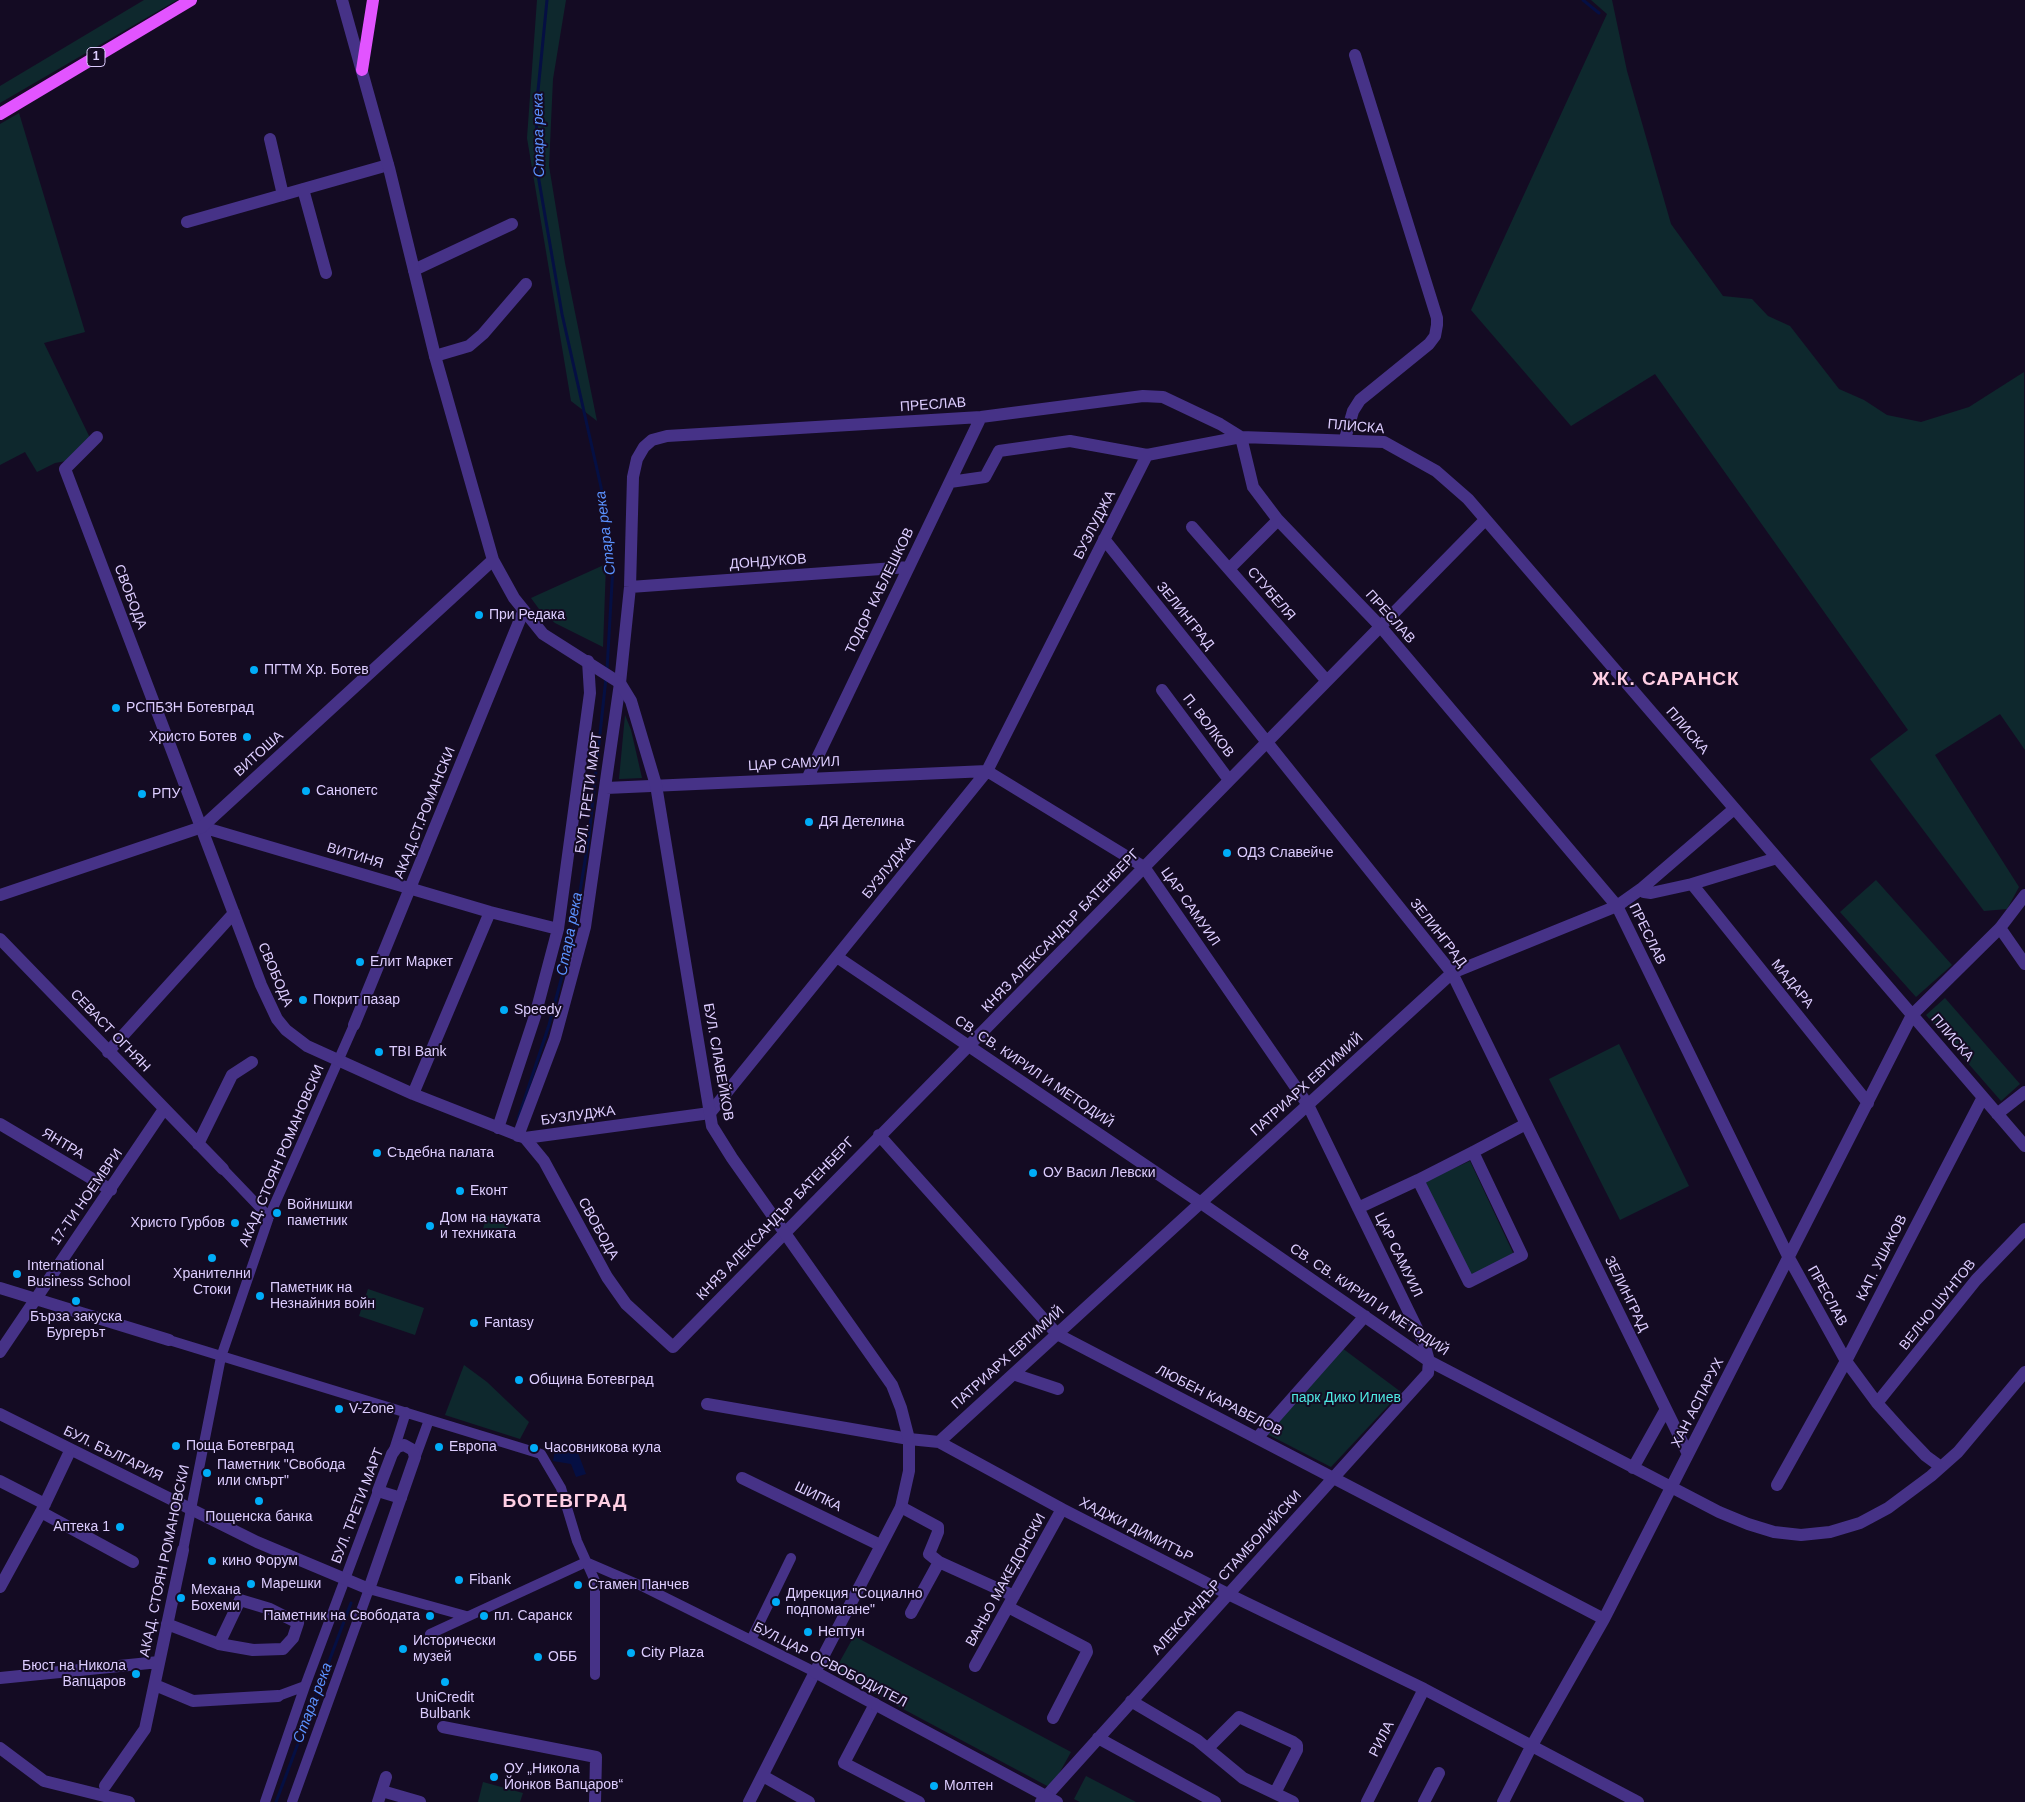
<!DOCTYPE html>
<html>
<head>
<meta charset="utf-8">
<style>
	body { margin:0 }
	canvas { display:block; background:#140b23 }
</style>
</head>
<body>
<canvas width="2025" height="1802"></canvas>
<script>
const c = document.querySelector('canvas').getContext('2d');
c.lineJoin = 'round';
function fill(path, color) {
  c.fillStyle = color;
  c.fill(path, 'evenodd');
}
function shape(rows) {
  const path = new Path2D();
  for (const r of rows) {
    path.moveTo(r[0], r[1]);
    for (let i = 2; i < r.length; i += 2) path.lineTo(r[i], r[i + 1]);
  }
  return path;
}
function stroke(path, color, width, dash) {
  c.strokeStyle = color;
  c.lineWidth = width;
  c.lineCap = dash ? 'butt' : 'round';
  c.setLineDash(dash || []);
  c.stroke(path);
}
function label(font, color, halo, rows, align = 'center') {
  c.font = font + ' Helvetica,sans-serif';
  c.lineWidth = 4;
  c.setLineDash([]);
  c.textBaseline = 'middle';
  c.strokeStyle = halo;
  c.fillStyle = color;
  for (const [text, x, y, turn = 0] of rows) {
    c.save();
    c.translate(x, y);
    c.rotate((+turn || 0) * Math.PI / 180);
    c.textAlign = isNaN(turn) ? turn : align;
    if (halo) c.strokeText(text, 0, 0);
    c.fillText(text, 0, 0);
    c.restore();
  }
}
const green = shape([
	[144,0,177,0,0,103,0,86],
	[537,0,566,0,553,79,549,166,565,263,597,421,571,401,527,138],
	[1591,0,1612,0,1627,71,1671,224,1723,296,1752,299,1768,316,1790,326,1839,389,1864,400,1887,415,1921,422,1969,407,2024,372,2025,750,2000,714,1935,755,2019,887,2007,909,1984,911,1870,759,1908,730,1655,374,1571,426,1471,310,1607,14],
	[19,113,85,332,44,343,90,438,66,461,55,463,37,472,25,452,0,465,0,124],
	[606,564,603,647,555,623,539,609,531,598],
	[625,715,631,730,642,778,619,779],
	[1876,880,1952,965,1916,997,1840,912],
	[1945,998,2020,1084,2001,1101,1926,1015],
	[1619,1044,1689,1186,1620,1220,1549,1079],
	[1470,1161,1514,1255,1470,1276,1425,1181],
	[487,1216,509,1223,504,1239,482,1232],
	[368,1289,424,1308,415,1335,359,1316],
	[1342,1348,1401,1392,1331,1467,1267,1434],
	[464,1365,487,1382,529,1422,520,1439,445,1415],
	[854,1636,1071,1752,1051,1788,834,1672],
	[1086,1776,1136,1802,1080,1802,1074,1799],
	[483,1782,523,1793,520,1802,478,1802]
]);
const water = shape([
	[555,1450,578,1453,586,1474,576,1477,571,1464,553,1461]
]);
const stream = shape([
	[547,0,536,111,538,175,562,314,601,487,613,566,607,670],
	[1583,0,1599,13],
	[518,1119,549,1025,573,935,589,836,606,678],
	[276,1802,351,1603]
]);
const pedestrian = shape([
	[223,1169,269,1217],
	[169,1340,541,1454,561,1488,577,1541,595,1581,595,1675],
	[393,1453,406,1412],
	[414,1461,429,1420],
	[183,1550,221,1357,269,1217,354,1025],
	[586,1562,644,1587,815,1672],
	[430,1634,586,1562],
	[751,1640,791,1558],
	[278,1696,305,1686],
	[265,1802,305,1686,378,1491],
	[292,1802,369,1589,466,1616]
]);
const minor = shape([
	[270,139,283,195],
	[303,189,326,273],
	[187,222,388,165],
	[414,270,512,224],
	[435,356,469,346,483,334,526,284],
	[97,437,65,469,261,985,277,1019,286,1030,307,1046,413,1094,525,1138,544,1161,607,1277,626,1304,673,1347,1485,520],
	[1241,437,1253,487,1278,520,1380,626,1617,906,1789,1258,1846,1361,1877,1403,1904,1433,1926,1456,1941,1467],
	[1345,439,1353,411,1360,400,1429,344,1435,336,1437,325,1437,318,1355,55],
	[950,482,985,477,999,451,1070,441,1147,455,1241,437,1384,442,1436,471,1468,499,2025,1146],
	[1192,527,1326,680],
	[1104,539,1452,973,1688,1454],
	[1229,569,1278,520],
	[630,587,909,567],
	[1162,690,1229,780],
	[807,779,981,417],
	[606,788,987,771,1144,867,1308,1105,1424,1343,1429,1361,1428,1373,1041,1802],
	[202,827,490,912,558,929],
	[1692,884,1868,1103],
	[1641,889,1644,892,1651,893,1692,884,1777,858],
	[2000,928,2025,964],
	[0,939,223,1169],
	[837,957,1201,1203,1429,1361,1719,1512,1748,1524,1774,1532,1801,1535,1830,1532,1860,1523,1888,1508,1931,1476,1958,1452,2025,1372],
	[354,1025,523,612],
	[108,1052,234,913],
	[413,1094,490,912],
	[1997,1114,2025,1092],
	[0,1124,111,1190],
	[498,1128,535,1016,558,929,590,693,588,661],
	[879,1135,1057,1334,1604,1619],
	[518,1136,555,1038,585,927,620,683,630,587,633,477,637,459,644,447,652,440,667,436,981,417,1143,396,1163,397,1220,424,1241,437],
	[525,1138,710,1113,987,771,1147,455],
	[198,1144,232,1075,252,1062],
	[1473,1152,1522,1255,1469,1282,1418,1180,1473,1152,1526,1124],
	[1358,1208,1418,1180],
	[0,1288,169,1340],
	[0,1352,164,1109],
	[1013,1374,1058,1389],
	[1877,1403,1976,1280,2025,1229],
	[707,1404,909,1439,939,1442,1062,1509,1228,1594,1424,1689,1638,1802],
	[0,1414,257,1542,369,1589,415,1457,413,1450,404,1445,397,1447,392,1454,378,1491,401,1498],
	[1258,1437,1365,1316],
	[939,1442,1452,973,1617,906,1641,889,1734,809],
	[1633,1468,1666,1409],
	[742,1478,880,1545],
	[0,1481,45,1504],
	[1777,1485,1846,1361,1983,1097],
	[901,1507,938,1527,938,1532,929,1554,939,1562],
	[41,1512,133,1562],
	[0,1587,41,1512,70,1451],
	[1008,1607,1086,1648,1087,1652,1053,1718],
	[911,1613,939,1562,1014,1596],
	[167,1624,219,1644,253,1650,283,1649,293,1638,298,1623,270,1609,240,1600,219,1644],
	[975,1666,1062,1509],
	[0,1678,159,1662],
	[155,1685,193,1701,278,1696],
	[1131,1701,1197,1740,1243,1778,1293,1802],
	[875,1704,844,1763,919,1802],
	[443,1727,596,1757,595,1802],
	[1098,1738,1215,1802],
	[1208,1748,1239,1717,1293,1742,1297,1745,1297,1750,1275,1793],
	[763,1776,809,1802],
	[105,1786,145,1729,183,1550],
	[382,1791,420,1802],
	[378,1802,386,1777],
	[749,1802,815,1672],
	[1367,1802,1424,1689],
	[1424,1802,1439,1773],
	[1503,1802,1531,1747,1604,1619,1912,1015,2000,928,2025,895]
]);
const tertiary = shape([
	[342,0,389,168,435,356,493,560,514,598,543,634,620,683,631,701,656,785,712,1126,732,1158,892,1385,901,1408,909,1439,909,1471,901,1507,815,1672,1057,1802],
	[0,895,202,827,493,560],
	[0,1748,44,1781,129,1802]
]);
const primary = shape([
	[362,70,373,0],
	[0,114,191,0]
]);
const markers = [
	[479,615,5,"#00adf8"],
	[254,670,5,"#00adf8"],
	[116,708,5,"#00adf8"],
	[247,737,5,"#00adf8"],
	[306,791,5,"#00adf8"],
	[142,794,5,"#00adf8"],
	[809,822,5,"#00adf8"],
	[1227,853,5,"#00adf8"],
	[360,962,5,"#00adf8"],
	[303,1000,5,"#00adf8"],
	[504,1010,5,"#00adf8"],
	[379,1052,5,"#00adf8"],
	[377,1153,5,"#00adf8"],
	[1033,1173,5,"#00adf8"],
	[460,1191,5,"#00adf8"],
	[277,1213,5,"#00adf8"],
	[235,1223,5,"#00adf8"],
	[430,1226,5,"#00adf8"],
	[212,1258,5,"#00adf8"],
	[17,1274,5,"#00adf8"],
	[260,1296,5,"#00adf8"],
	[76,1301,5,"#00adf8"],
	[474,1323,5,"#00adf8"],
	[519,1380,5,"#00adf8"],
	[339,1409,5,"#00adf8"],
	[176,1446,5,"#00adf8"],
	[439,1447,5,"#00adf8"],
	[534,1448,5,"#00adf8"],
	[207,1473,5,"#00adf8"],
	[259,1501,5,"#00adf8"],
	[120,1527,5,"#00adf8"],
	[212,1561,5,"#00adf8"],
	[459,1580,5,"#00adf8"],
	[251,1584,5,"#00adf8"],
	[578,1585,5,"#00adf8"],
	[181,1598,5,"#00adf8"],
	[776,1602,5,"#00adf8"],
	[430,1616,5,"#00adf8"],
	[484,1616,5,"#00adf8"],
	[808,1632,5,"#00adf8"],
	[403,1649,5,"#00adf8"],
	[631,1653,5,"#00adf8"],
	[538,1657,5,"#00adf8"],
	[136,1674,5,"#00adf8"],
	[445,1682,5,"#00adf8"],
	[494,1777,5,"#00adf8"],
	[934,1786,5,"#00adf8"]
];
const shields = [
	[96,57,18]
];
const shieldNames = [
	["1",96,57]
];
const streetNames = [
	["ПРЕСЛАВ",933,405,-4],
	["ПЛИСКА",1356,427,5],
	["БУЗЛУДЖА",1095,525,-63],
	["ДОНДУКОВ",768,562,-4],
	["ТОДОР КАБЛЕШКОВ",880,591,-64],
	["СТУБЕЛЯ",1271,594,49],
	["СВОБОДА",130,597,69],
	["ЗЕЛИНГРАД",1185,616,51],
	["ПРЕСЛАВ",1390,617,48],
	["П. ВОЛКОВ",1208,726,53],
	["ПЛИСКА",1687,731,49],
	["ВИТОША",259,754,-42],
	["ЦАР САМУИЛ",794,764,-3],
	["БУЛ. ТРЕТИ МАРТ",589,793,-82],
	["АКАД.СТ.РОМАНСКИ",425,813,-68],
	["ВИТИНЯ",355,856,17],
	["БУЗЛУДЖА",889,868,-51],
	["ЦАР САМУИЛ",1190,907,55],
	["КНЯЗ АЛЕКСАНДЪР БАТЕНБЕРГ",1061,931,-46],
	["ЗЕЛИНГРАД",1438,933,52],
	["ПРЕСЛАВ",1647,934,64],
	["СВОБОДА",275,975,67],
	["МАДАРА",1792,984,51],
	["СЕВАСТ ОГНЯН",110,1031,46],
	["ПЛИСКА",1952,1038,49],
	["БУЛ. СЛАВЕЙКОВ",718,1062,80],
	["СВ. СВ. КИРИЛ И МЕТОДИЙ",1034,1072,34],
	["ПАТРИАРХ ЕВТИМИЙ",1307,1085,-42],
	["БУЗЛУДЖА",578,1116,-8],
	["ЯНТРА",63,1144,31],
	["АКАД. СТОЯН РОМАНОВСКИ",282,1156,-67],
	["17-ТИ НОЕМВРИ",87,1197,-55],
	["КНЯЗ АЛЕКСАНДЪР БАТЕНБЕРГ",776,1219,-46],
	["СВОБОДА",598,1229,61],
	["ЦАР САМУИЛ",1398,1255,64],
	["КАП. УШАКОВ",1882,1258,-63],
	["ЗЕЛИНГРАД",1626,1294,64],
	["ПРЕСЛАВ",1827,1296,61],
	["СВ. СВ. КИРИЛ И МЕТОДИЙ",1369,1300,34],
	["ВЕЛЧО ШУНТОВ",1938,1305,-51],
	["ПАТРИАРХ ЕВТИМИЙ",1008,1358,-42],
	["ЛЮБЕН КАРАВЕЛОВ",1219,1401,27],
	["ХАН АСПАРУХ",1698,1403,-63],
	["БУЛ. БЪЛГАРИЯ",113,1454,26],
	["ШИПКА",818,1497,26],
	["БУЛ. ТРЕТИ МАРТ",358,1506,-69],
	["ХАДЖИ ДИМИТЪР",1136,1530,27],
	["АКАД. СТОЯН РОМАНОВСКИ",165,1561,-78],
	["АЛЕКСАНДЪР СТАМБОЛИЙСКИ",1227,1573,-48],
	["ВАНЬО МАКЕДОНСКИ",1006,1580,-61],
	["БУЛ.ЦАР ОСВОБОДИТЕЛ",830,1665,27],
	["РИЛА",1382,1739,-63]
];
const poiNames = [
	["При Редака",489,615],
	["ПГТМ Хр. Ботев",264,670],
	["РСПБЗН Ботевград",126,708],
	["Христо Ботев",237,737,"right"],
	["Санопетс",316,791],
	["РПУ",152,794],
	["ДЯ Детелина",819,822],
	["ОДЗ Славейче",1237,853],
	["Елит Маркет",370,962],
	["Покрит пазар",313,1000],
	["Speedy",514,1010],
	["TBI Bank",389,1052],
	["Съдебна палата",387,1153],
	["ОУ Васил Левски",1043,1173],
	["Еконт",470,1191],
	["Войнишки",287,1205],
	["паметник",287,1221],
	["Дом на науката",440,1218],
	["и техниката",440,1234],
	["Христо Гурбов",225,1223,"right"],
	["International",27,1266],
	["Business School",27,1282],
	["Хранителни",212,1274,"center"],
	["Стоки",212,1290,"center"],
	["Паметник на",270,1288],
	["Незнайния войн",270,1304],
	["Бърза закуска",76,1317,"center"],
	["Бургерът",76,1333,"center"],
	["Fantasy",484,1323],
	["Община Ботевград",529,1380],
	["V-Zone",349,1409],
	["Поща Ботевград",186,1446],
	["Европа",449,1447],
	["Часовникова кула",544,1448],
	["Паметник \"Свобода",217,1465],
	["или смърт\"",217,1481],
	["Пощенска банка",259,1517,"center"],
	["Аптека 1",110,1527,"right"],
	["кино Форум",222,1561],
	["Fibank",469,1580],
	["Марешки",261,1584],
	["Стамен Панчев",588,1585],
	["Механа",191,1590],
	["Бохеми",191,1606],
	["Дирекция \"Социално",786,1594],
	["подпомагане\"",786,1610],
	["Паметник на Свободата",420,1616,"right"],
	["пл. Саранск",494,1616],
	["Нептун",818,1632],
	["Исторически",413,1641],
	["музей",413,1657],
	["City Plaza",641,1653],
	["ОББ",548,1657],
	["Бюст на Никола",126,1666,"right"],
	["Вапцаров",126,1682,"right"],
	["UniCredit",445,1698,"center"],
	["Bulbank",445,1714,"center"],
	["ОУ „Никола",504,1769],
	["Йонков Вапцаров“",504,1785],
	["Молтен",944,1786]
];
const parkNames = [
	["парк Дико Илиев",1346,1398]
];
const waterNames = [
	["Стара река",539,135,-91],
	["Стара река",606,533,-97],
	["Стара река",570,934,-79],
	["Стара река",313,1703,-69]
];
const districtNames = [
	["Ж.К. САРАНСК",1666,680],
	["БОТЕВГРАД",565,1502]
];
fill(green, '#0e282d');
fill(water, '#050f43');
stroke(stream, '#050f43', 3);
stroke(pedestrian, '#463287', 10);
stroke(minor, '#463287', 12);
stroke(tertiary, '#463287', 12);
stroke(primary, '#e254ff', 12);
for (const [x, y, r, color] of markers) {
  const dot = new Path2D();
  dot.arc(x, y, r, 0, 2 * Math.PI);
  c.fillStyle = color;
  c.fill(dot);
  stroke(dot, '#140b23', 2);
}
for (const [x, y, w] of shields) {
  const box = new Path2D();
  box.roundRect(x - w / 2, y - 9.5, w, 19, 4);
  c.fillStyle = '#140b23';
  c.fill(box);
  stroke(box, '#ddcdff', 1);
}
label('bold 12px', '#ddcdff', null, shieldNames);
label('14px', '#ddcdff', '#140b23', streetNames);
label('14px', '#ddcdff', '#140b23', poiNames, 'left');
label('14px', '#4eeae3', '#140b23', parkNames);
label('italic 15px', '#5b92ff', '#140b23', waterNames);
c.letterSpacing = '1px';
label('bold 19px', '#ffcfe4', '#140b23', districtNames);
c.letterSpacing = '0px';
</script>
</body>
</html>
